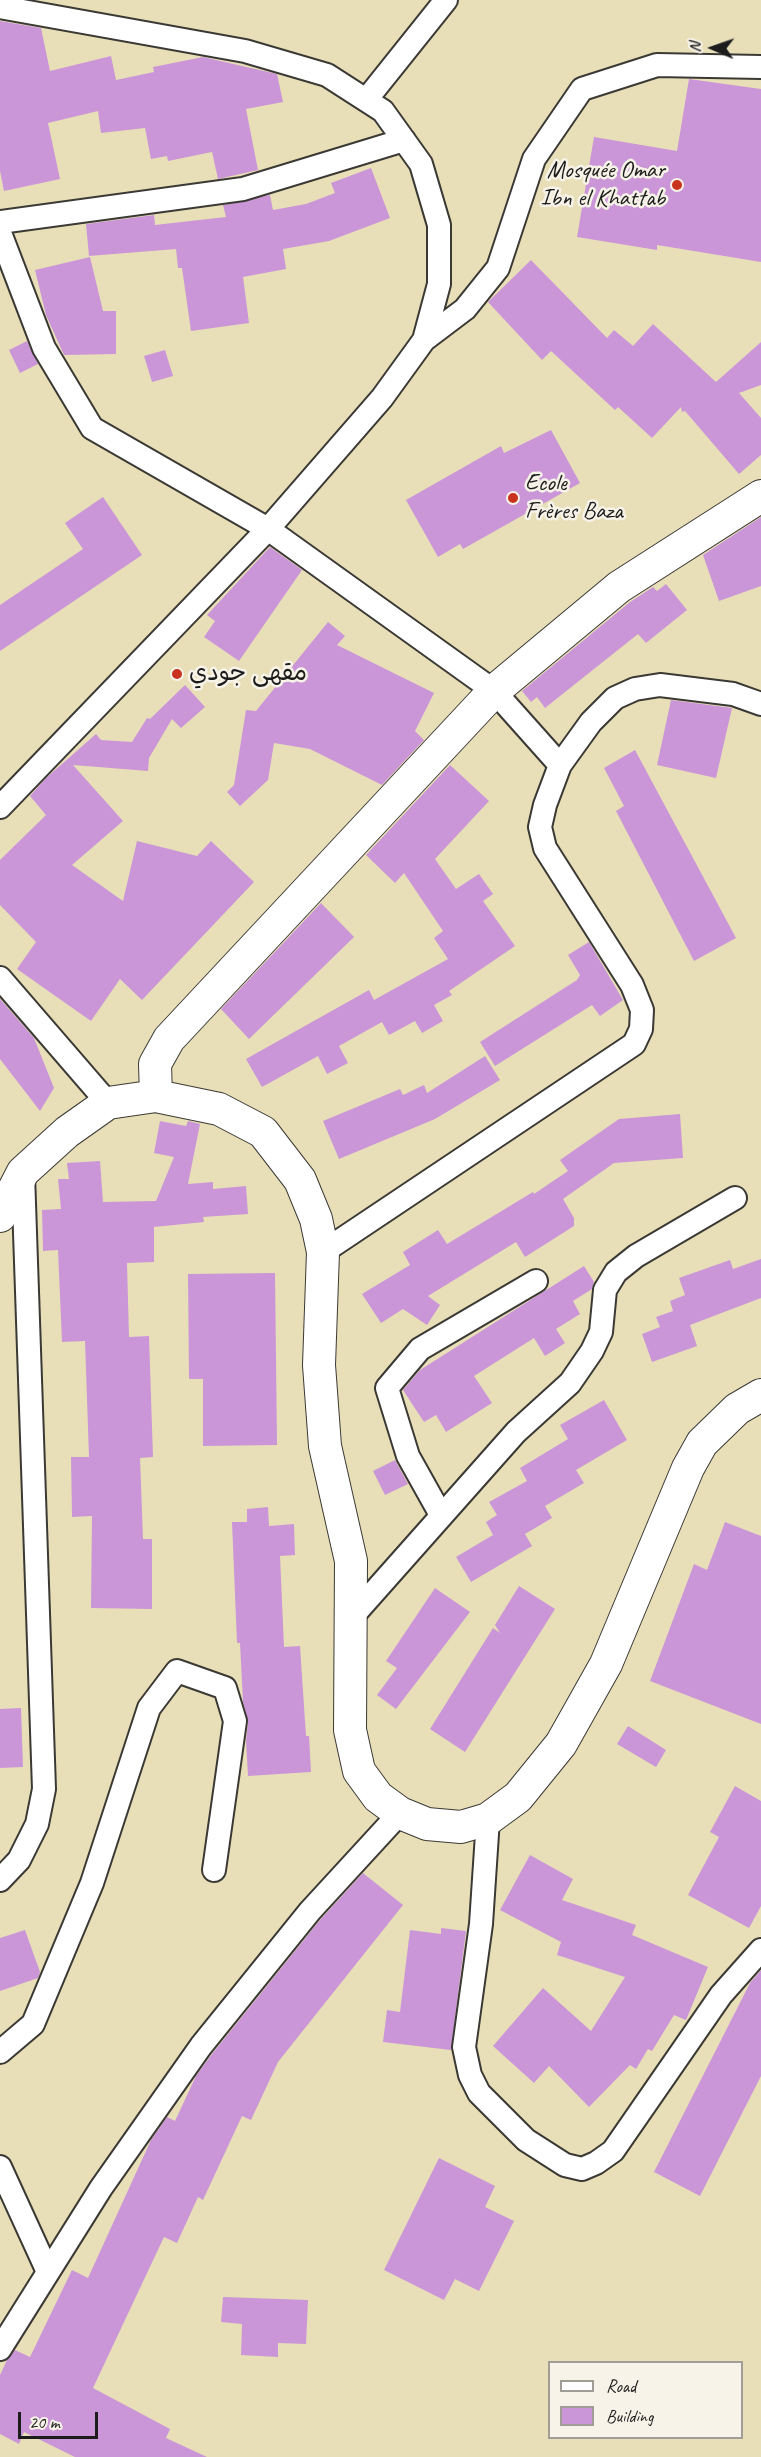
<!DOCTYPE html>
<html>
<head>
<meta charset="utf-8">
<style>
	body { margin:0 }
	#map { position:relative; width:761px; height:2457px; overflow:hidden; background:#e8dfb9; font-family:Caveat,sans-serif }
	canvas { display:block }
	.legend { position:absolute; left:548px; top:2361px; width:195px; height:78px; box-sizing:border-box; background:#f7f3e8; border:2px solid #9f9d96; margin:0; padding:8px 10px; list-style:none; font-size:18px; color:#1c1c1c }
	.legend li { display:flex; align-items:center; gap:12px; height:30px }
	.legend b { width:30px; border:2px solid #9f9d96 }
	.north { position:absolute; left:683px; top:18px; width:60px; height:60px; -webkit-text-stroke:4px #f7f3e8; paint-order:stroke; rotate:272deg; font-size:16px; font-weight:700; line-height:24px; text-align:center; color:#1c1c1c }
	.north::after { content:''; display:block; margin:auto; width:21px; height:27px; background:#1c1c1c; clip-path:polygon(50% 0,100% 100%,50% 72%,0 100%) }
	.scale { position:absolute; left:18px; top:2412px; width:80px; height:27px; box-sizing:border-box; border:3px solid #1c1c1c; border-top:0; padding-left:8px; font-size:18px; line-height:21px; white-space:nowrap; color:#1c1c1c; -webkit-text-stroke:4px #f7f3e8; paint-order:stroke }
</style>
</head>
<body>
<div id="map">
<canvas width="761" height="2457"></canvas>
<ul class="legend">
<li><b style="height:8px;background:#fff"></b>Road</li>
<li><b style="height:16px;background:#ca96d7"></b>Building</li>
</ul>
<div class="north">N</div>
<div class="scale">20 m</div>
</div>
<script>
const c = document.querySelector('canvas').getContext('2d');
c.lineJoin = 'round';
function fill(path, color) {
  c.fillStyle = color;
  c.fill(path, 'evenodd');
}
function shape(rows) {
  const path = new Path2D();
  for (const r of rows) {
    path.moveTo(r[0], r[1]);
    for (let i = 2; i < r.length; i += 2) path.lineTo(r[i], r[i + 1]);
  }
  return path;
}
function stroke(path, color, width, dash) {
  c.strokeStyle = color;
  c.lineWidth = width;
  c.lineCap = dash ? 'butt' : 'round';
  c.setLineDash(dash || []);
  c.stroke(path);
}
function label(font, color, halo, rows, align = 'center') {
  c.font = font + ' Caveat,"Playpen Sans Arabic",sans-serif';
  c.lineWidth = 5;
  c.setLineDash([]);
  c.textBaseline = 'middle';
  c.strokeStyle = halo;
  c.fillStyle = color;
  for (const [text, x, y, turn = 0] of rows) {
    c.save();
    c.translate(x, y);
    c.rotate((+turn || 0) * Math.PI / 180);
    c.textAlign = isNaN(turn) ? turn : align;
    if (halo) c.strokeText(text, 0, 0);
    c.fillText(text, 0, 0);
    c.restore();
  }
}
const building = shape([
	[0,21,41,28,50,71,111,56,116,80,154,72,153,67,203,57,277,74,283,102,246,109,258,170,218,179,212,152,168,161,167,156,151,159,145,128,101,133,98,111,48,123,60,179,4,191,0,171],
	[689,79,761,89,761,262,657,245,657,250,577,237,594,137,677,151],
	[371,168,390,218,329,241,283,249,286,269,243,277,249,323,191,331,182,268,178,268,176,249,89,256,86,224,154,215,155,225,226,217,223,205,270,195,273,210,306,204,335,193,331,183],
	[90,257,103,311,116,311,116,354,64,355,46,315,35,270],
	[531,260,607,338,614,330,633,346,653,324,716,382,761,342,761,385,739,393,761,418,761,455,739,474,685,411,682,412,681,407,652,438,618,407,615,410,551,351,542,360,488,302],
	[27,341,38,364,20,373,9,350],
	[165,350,173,376,152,382,144,356],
	[551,430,580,483,463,549,460,544,438,557,406,500,501,446,504,453],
	[103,497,142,555,0,651,0,605,83,549,65,523],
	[761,517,761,586,719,601,703,555],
	[270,547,302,570,239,661,204,637,215,621,207,615],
	[666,584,687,610,646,643,638,634,545,708,537,697,531,702,522,691,630,602,653,587,657,591],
	[328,622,345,636,337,645,434,693,415,731,424,740,382,785,310,749,274,743,268,780,240,806,227,792,234,785,246,710,256,711],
	[185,685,205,707,181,728,172,719,149,758,148,771,73,765,123,821,72,865,123,901,137,841,197,856,211,841,254,882,142,1000,120,979,91,1021,17,969,36,942,0,905,0,860,46,815,30,796,46,778,96,734,101,740,132,742,147,718,150,719],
	[671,700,732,708,716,778,657,765],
	[635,750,736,938,694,961,616,811,624,806,604,768],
	[450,765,489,801,435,859,456,889,479,874,493,894,483,901,515,946,449,991,452,995,434,1005,443,1021,422,1033,415,1021,389,1035,382,1022,339,1046,348,1063,327,1074,318,1056,262,1087,246,1059,369,990,374,1000,448,959,434,938,443,931,404,873,395,883,366,855],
	[321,903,354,937,249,1039,221,1009],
	[589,942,623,1000,600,1016,592,1005,495,1066,480,1042,577,980,580,975,568,955],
	[0,999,34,1038,54,1088,40,1111,0,1059],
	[485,1056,500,1080,435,1119,339,1159,323,1121,400,1089,403,1095,424,1085,427,1093],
	[680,1114,683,1158,614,1163,563,1199,574,1218,574,1226,525,1257,516,1242,428,1296,440,1305,427,1325,403,1309,381,1323,362,1294,410,1265,403,1252,438,1230,447,1244,533,1192,534,1194,568,1171,560,1160,619,1119],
	[160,1121,186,1126,188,1121,200,1124,188,1184,213,1182,213,1189,246,1186,248,1214,203,1217,204,1222,154,1227,154,1262,127,1263,129,1337,149,1336,153,1457,140,1458,143,1539,152,1539,152,1609,91,1608,92,1516,72,1517,71,1457,89,1457,85,1341,62,1342,58,1250,43,1251,42,1210,61,1209,58,1179,69,1179,67,1163,100,1161,103,1202,156,1201,174,1157,154,1153],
	[761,1259,761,1298,690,1325,697,1346,652,1362,642,1334,660,1327,656,1317,673,1311,670,1301,685,1295,679,1278,730,1260,733,1269],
	[584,1266,594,1282,592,1289,573,1301,580,1314,556,1329,565,1343,545,1356,534,1338,474,1376,492,1403,446,1432,436,1415,424,1422,403,1390,420,1370],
	[275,1273,277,1445,203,1446,203,1379,189,1379,188,1274],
	[604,1400,627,1440,576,1470,584,1483,545,1506,552,1518,525,1534,532,1546,471,1582,456,1557,493,1535,486,1522,497,1515,489,1502,527,1481,520,1468,568,1439,560,1425],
	[395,1460,408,1484,385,1495,373,1471],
	[268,1507,269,1526,294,1524,295,1555,280,1556,284,1647,300,1646,306,1736,309,1736,311,1772,248,1776,246,1741,248,1722,243,1702,240,1643,237,1643,232,1522,247,1522,247,1509],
	[725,1522,761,1536,761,1724,650,1681,694,1564,707,1570],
	[519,1586,555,1609,465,1752,430,1729,493,1628,500,1633,495,1625],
	[435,1588,470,1612,396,1709,377,1695,397,1668,386,1661],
	[21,1708,23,1767,0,1768,0,1709],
	[628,1726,666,1750,656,1767,617,1744],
	[735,1786,761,1801,761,1906,749,1928,688,1895,719,1837,710,1832],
	[530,1855,573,1879,562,1900,636,1925,632,1935,708,1967,686,2020,674,2015,652,2051,648,2049,636,2069,630,2065,589,2107,549,2066,534,2083,493,2046,543,1988,591,2031,625,1977,557,1955,561,1942,500,1910],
	[363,1873,403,1905,278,2062,251,2120,242,2116,203,2200,198,2197,177,2243,164,2237,93,2388,170,2429,166,2438,207,2457,75,2457,24,2432,19,2444,0,2434,0,2375,7,2360,15,2350,30,2357,72,2270,88,2278,151,2140,167,2117,175,2121,196,2076,212,2054,320,1920],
	[441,1928,466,1931,451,2050,383,2042,387,2010,400,2012,410,1930,441,1934],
	[25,1930,40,1972,38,1978,0,1991,0,1938],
	[761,1970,761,2076,700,2196,654,2172,750,1983],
	[439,2158,495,2186,485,2207,514,2221,479,2291,455,2279,444,2300,384,2270],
	[223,2297,308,2300,306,2344,278,2343,278,2357,241,2355,242,2324,221,2322]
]);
const street = shape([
	[0,7,245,51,327,75,383,111,421,164,439,225,439,284,424,340,382,398,268,529,0,807],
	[366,100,446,0],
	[0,222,243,189,404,140],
	[0,233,44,348,92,428,268,529,494,691,560,765],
	[424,340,465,309,498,268,534,159,582,89,657,65,761,67],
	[0,978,108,1103],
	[323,1252,634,1044,641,1029,642,1010,632,985,545,848,540,827,545,805,560,765,591,722,615,698,635,689,660,685,733,694,761,704],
	[441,1515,408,1456,387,1388,420,1349,536,1281],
	[351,1618,516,1432,570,1383,592,1351,601,1332,605,1290,616,1272,636,1256,735,1198],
	[488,1819,481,1924,464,2047,470,2075,479,2093,526,2140,565,2165,582,2169,596,2163,613,2151,721,1995,761,1950],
	[0,1880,19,1860,37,1824,44,1789,23,1174],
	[0,2052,33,2024,92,1883,149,1708,177,1671,225,1688,235,1721,214,1870],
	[0,2167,48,2272],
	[0,2349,101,2188,201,2046,310,1911,400,1813]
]);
const secondary = shape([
	[156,1096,155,1064,169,1039,494,691,619,587,761,496],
	[0,1216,23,1172,67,1132,108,1103,156,1096,219,1109,263,1132,300,1180,316,1219,323,1252,319,1365,325,1446,351,1561,350,1730,359,1771,378,1797,400,1813,427,1824,461,1827,488,1819,518,1797,561,1744,606,1664,688,1468,702,1443,737,1409,761,1395]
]);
const markers = [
	[677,185,6,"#c8321e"],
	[513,498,6,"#c8321e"],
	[177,674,6,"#c8321e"]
];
const poiNames = [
	["Mosquée Omar",665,171,"right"],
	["Ibn el Khattab",665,199,"right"],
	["Ecole",525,484],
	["Frères Baza",525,512],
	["مقهى جودي",189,674]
];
fill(building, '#ca96d7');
stroke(street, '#3b3934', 26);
stroke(secondary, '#3b3934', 34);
stroke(street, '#fff', 22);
stroke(secondary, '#fff', 32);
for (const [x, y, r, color] of markers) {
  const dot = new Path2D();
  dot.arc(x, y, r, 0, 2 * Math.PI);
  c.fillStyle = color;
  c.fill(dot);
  stroke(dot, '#f7f3e8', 2);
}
label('24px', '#1c1c1c', '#f7f3e8', poiNames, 'left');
</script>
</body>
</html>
